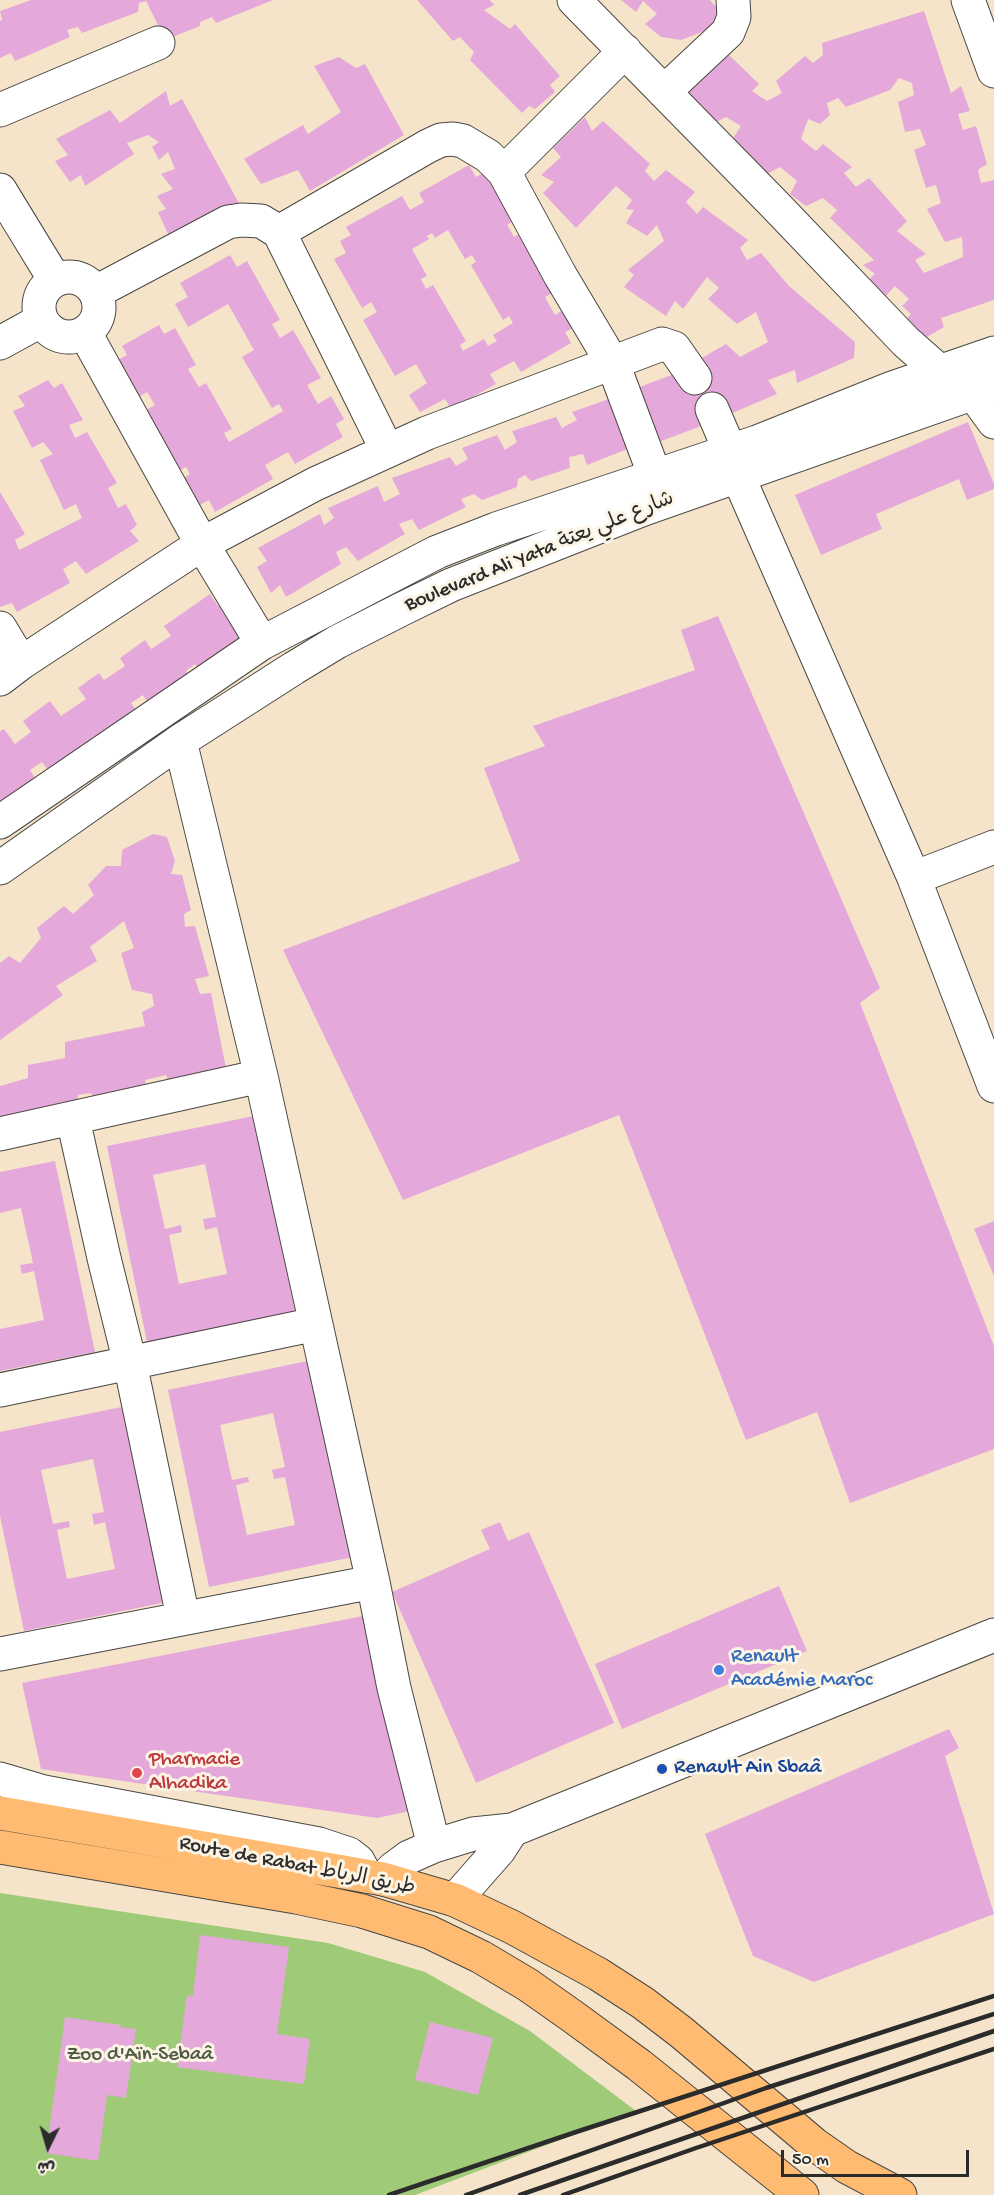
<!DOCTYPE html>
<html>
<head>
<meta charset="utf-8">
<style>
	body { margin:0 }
	#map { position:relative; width:994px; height:2195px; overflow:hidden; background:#f5e4c9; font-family:"Gochi Hand","Playpen Sans Arabic",sans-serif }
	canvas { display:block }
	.north { position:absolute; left:18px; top:2117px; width:60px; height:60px; -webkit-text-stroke:4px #fcf5e5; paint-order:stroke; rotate:185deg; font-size:16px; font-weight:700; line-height:24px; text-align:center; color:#2b2b2b }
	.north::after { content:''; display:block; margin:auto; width:21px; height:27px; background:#2b2b2b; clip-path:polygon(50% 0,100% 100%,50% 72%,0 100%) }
	.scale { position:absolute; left:781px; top:2150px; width:188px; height:27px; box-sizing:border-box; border:3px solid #2b2b2b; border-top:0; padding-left:8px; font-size:18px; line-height:21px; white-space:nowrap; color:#2b2b2b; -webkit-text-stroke:4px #fcf5e5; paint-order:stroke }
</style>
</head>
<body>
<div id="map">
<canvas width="994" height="2195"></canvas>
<div class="north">ش</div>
<div class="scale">50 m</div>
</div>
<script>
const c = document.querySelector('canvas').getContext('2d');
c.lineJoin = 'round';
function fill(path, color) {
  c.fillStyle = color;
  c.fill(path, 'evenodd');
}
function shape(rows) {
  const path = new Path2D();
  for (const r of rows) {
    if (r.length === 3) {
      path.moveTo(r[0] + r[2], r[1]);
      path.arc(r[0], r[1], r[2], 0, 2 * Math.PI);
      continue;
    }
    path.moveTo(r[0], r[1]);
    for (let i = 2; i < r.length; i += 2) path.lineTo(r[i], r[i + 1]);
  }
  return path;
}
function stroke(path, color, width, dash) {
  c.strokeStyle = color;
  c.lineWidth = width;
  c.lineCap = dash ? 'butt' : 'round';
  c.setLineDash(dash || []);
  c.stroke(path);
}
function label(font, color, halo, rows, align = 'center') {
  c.font = font + ' "Gochi Hand","Playpen Sans Arabic",sans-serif';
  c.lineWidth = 6;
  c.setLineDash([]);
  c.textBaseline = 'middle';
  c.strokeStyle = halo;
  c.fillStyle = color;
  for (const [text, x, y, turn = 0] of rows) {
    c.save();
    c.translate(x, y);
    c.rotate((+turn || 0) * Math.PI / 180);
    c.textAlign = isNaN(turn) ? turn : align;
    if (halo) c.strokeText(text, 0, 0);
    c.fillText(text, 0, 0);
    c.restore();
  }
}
const green = shape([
	[0,1893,328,1943,425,1972,530,2031,636,2111,415,2195,0,2195]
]);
const building = shape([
	[31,0,273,0,216,23,212,17,200,22,200,26,170,38,165,28,161,31,146,1,139,3,138,12,82,33,78,27,67,30,70,37,15,61,11,53,0,58,0,21,2,20,0,11],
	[417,0,490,0,494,5,484,10,510,29,515,24,560,76,550,85,555,92,535,109,529,106,522,113,470,60,474,52,460,37,453,41],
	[621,0,710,0,723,15,710,29,681,40,661,37,645,24,657,14,643,1,636,12],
	[924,11,951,93,961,86,970,111,958,114,963,130,976,126,987,164,978,170,981,183,994,180,994,300,941,318,944,327,925,338,905,320,911,314,902,306,909,299,895,286,884,298,865,283,875,274,863,265,874,260,830,218,837,210,823,198,806,206,790,194,797,181,780,167,767,174,732,140,741,126,726,117,705,128,677,96,728,54,759,84,752,91,767,101,782,93,776,81,805,56,813,63,823,55,822,43],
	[899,78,912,83,914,95,898,102,905,132,920,129,926,145,914,150,926,188,936,185,941,203,927,209,945,242,962,237,963,257,924,273,915,260,926,254,897,231,907,221,869,178,856,187,844,173,852,167,823,144,816,151,801,139,808,119,820,124,830,115,827,103,838,98,846,107,890,90],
	[339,57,356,68,365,64,404,135,310,191,298,170,261,184,244,159,303,125,308,134,341,112,314,66],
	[166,91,170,106,182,99,240,205,169,236,158,212,166,209,157,196,173,189,161,174,175,169,168,152,159,160,152,147,159,142,148,135,127,143,134,154,85,186,81,175,70,182,55,161,68,155,56,139,110,110,120,123],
	[585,117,592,131,603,121,650,164,645,171,654,181,666,170,695,192,686,202,697,214,703,207,748,240,740,248,747,260,761,253,789,286,855,342,854,358,797,383,795,370,768,380,777,394,704,425,648,446,629,391,674,374,726,344,740,357,768,342,756,312,737,324,708,299,719,288,707,277,683,309,675,301,666,316,624,287,634,275,628,270,664,241,657,225,647,236,626,223,634,210,626,209,632,200,616,186,576,228,543,193,554,182,541,175,561,157,553,148],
	[469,165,476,177,487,171,515,220,507,225,514,237,523,232,556,291,545,297,555,315,563,310,573,328,565,332,571,343,521,372,514,361,490,374,496,384,451,409,445,399,420,412,409,395,427,383,416,364,395,376,363,320,377,312,371,302,362,308,334,259,346,253,340,241,351,235,346,227,402,196,410,210,424,202,419,193],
	[448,230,465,259,472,255,476,262,471,265,503,320,509,316,513,323,493,335,497,341,488,346,484,339,463,351,460,345,466,341,433,285,426,289,421,279,427,276,412,249,429,239,427,236,432,233,435,238],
	[230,255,237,267,247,261,280,320,272,324,280,338,293,330,321,378,307,385,318,404,331,396,344,419,336,424,343,437,295,464,288,452,265,465,273,479,215,512,209,500,194,508,179,481,190,474,186,467,180,470,146,410,155,405,147,392,137,398,116,361,127,355,122,346,159,325,164,334,175,328,196,365,188,369,199,387,206,383,232,429,224,433,229,442,283,411,279,404,272,408,242,357,254,350,228,304,188,327,175,304,188,297,180,283],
	[48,380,54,388,62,383,83,420,69,425,75,438,87,432,117,483,108,488,118,508,126,504,137,525,130,531,139,541,86,574,76,561,63,569,70,583,17,612,12,603,0,607,0,492,25,534,15,540,19,550,82,518,76,504,64,510,40,460,53,454,43,442,32,448,13,411,25,406,18,396],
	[609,399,630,448,587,465,583,454,569,457,570,468,531,481,525,475,518,479,517,487,482,500,474,494,461,499,466,507,419,530,412,519,399,524,405,534,358,561,346,547,336,552,341,564,286,597,280,585,271,593,257,567,267,561,258,548,320,514,324,525,334,518,328,508,378,486,384,502,400,494,392,478,450,457,456,466,468,459,462,448,497,435,505,450,517,442,512,431,556,417,562,428,577,420,572,412],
	[968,422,994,484,994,489,967,500,959,479,876,514,882,529,821,555,795,495],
	[210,594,218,606,226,600,244,643,201,673,195,664,186,671,192,680,151,708,143,695,131,703,140,715,99,743,94,736,92,738,98,747,54,778,42,762,30,770,39,784,0,808,0,731,4,729,15,744,31,732,23,721,50,701,61,716,86,699,78,688,99,673,104,680,125,666,120,658,145,640,151,649,171,636,164,626],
	[718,616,880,988,860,1003,994,1346,994,1449,850,1503,817,1412,746,1440,619,1115,403,1200,283,950,520,861,484,768,545,746,533,726,695,670,681,630],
	[153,834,167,837,175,861,171,874,182,875,191,910,184,914,185,927,195,926,209,976,195,979,200,994,211,993,226,1068,169,1082,166,1075,145,1080,147,1090,94,1101,91,1093,78,1095,77,1106,0,1121,0,1086,28,1078,28,1065,65,1058,65,1042,145,1026,142,1012,154,1006,152,994,132,990,121,953,134,948,124,921,90,947,97,961,56,986,63,995,0,1040,0,963,9,956,20,963,41,938,37,928,64,906,73,914,94,895,88,885,106,866,121,866,122,850],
	[254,1116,295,1311,147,1342,107,1146],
	[205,1164,216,1217,203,1219,205,1230,217,1227,227,1274,179,1284,169,1235,182,1232,181,1225,165,1229,153,1175],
	[55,1161,95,1352,0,1371,0,1329,44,1320,34,1271,22,1274,20,1265,33,1263,21,1208,0,1213,0,1172],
	[994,1221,994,1276,974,1229],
	[317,1359,358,1556,209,1587,168,1390],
	[273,1413,285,1467,272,1470,274,1479,285,1477,295,1525,247,1535,236,1485,249,1482,248,1477,232,1480,220,1425],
	[131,1405,172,1601,24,1631,0,1516,0,1432],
	[93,1459,104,1512,92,1514,94,1525,105,1522,115,1569,67,1579,57,1530,70,1527,69,1521,53,1524,41,1470],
	[500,1522,508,1541,529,1532,614,1723,476,1783,392,1592,490,1549,481,1530],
	[779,1586,807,1651,622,1729,595,1664],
	[373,1614,415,1810,377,1818,41,1769,22,1683],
	[949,1729,959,1748,945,1756,994,1914,814,1982,753,1956,705,1834],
	[200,1935,289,1947,277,2034,310,2039,304,2084,177,2067,187,1995,193,1996],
	[65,2017,121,2025,120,2027,136,2029,126,2098,107,2095,98,2161,46,2153],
	[430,2022,493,2038,478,2095,415,2080]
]);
const minor = shape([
	[574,0,778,208,906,342,939,371,973,393,994,422],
	[968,0,994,71],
	[664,92,728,32,734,17,733,0],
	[0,110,158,43],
	[504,172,625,51],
	[0,190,55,280],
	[279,232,387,450],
	[69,307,30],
	[96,292,228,222,241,220,261,221,279,232,428,146,441,140,453,139,463,141,488,156,504,172,560,275,613,364,655,476],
	[85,333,202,544,262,643],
	[0,343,42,320],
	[712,409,730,451],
	[738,476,914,878,994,1086],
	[0,628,21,663],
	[0,679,21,663,202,544,315,484,427,433,662,344,674,348,695,378],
	[180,741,261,1076,373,1582,394,1688,434,1846],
	[0,822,262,643,437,552,496,529,757,442,892,388,994,353],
	[0,868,180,741,294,668,337,642,402,609,451,585,644,509,994,386],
	[914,878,994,847],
	[73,1119,104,1258,130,1363,183,1617],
	[0,1134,261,1076],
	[0,1390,316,1324],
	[0,1654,373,1582],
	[0,1779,44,1792,319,1844,349,1854,358,1861,366,1876],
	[383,1879,394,1868,409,1857,434,1846,473,1834,512,1830,994,1635],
	[455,1900,499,1850,512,1830]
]);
const major = shape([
	[0,1813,343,1872,383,1879,455,1900,512,1927,598,1974,643,2003,681,2032,814,2144,847,2167,900,2195],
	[0,1847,296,1897,362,1911,429,1932,481,1957,528,1985,572,2016,639,2065,802,2195]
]);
const rail = shape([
	[389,2195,579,2131,994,1996],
	[466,2195,766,2088,994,2014],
	[520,2195,994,2031],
	[563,2195,696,2148,994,2049]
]);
const markers = [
	[719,1670,6,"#3f7fe0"],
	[662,1769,6,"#1a4fb4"],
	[137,1773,6,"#e0444e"]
];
const streetNames = [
	["Boulevard Ali Yata شارع علي يعتة",540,553,-22],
	["Route de Rabat طريق الرباط",297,1867,11]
];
const shopNames = [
	["Renault",731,1658],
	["Académie Maroc",731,1682]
];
const healthNames = [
	["Pharmacie",149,1761],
	["Alhadika",149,1785]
];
const transitNames = [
	["Renault Ain Sbaâ",674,1769]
];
const parkNames = [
	["Zoo d'Aïn-Sebaâ",140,2056]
];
fill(green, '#9fca77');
fill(building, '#e4a9da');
stroke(minor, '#494743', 35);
stroke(major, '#494743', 35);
stroke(minor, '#fff', 33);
stroke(major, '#ffbb71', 33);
stroke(rail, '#2b2b2b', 4.5);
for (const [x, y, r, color] of markers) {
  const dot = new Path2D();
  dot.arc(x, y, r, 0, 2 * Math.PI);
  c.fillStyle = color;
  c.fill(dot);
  stroke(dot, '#fcf5e5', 2);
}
label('21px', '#2b2b2b', '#fcf5e5', streetNames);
label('21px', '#366cbe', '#fcf5e5', shopNames, 'left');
label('21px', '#be3a42', '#fcf5e5', healthNames, 'left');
label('21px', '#164399', '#fcf5e5', transitNames, 'left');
label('21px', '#4e5b42', '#fcf5e5', parkNames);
</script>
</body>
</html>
